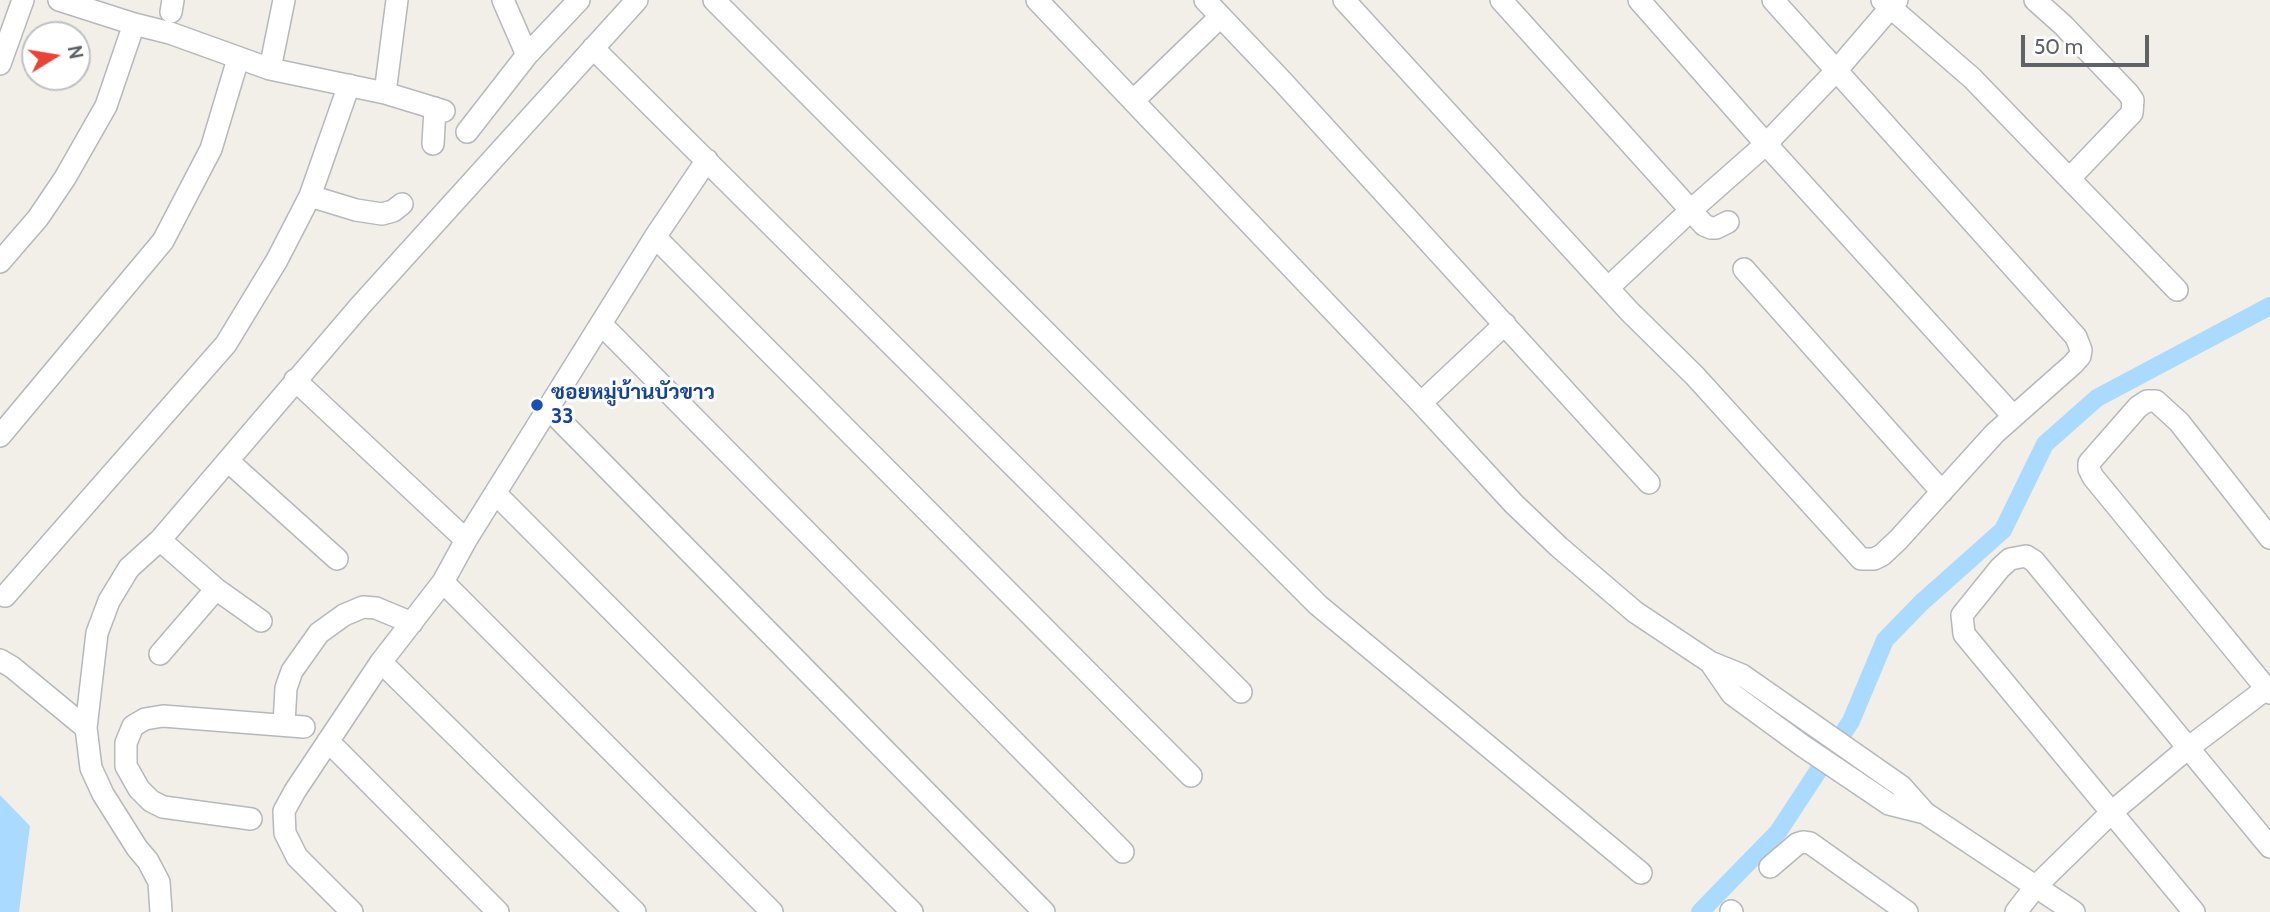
<!DOCTYPE html>
<html>
<head>
<meta charset="utf-8">
<style>
	body { margin:0 }
	#map { position:relative; width:2270px; height:912px; overflow:hidden; background:#f1efe8; font-family:Cabin,sans-serif }
	canvas { display:block }
	.north { position:absolute; left:21px; top:21px; width:70px; height:70px; box-sizing:border-box; background:#fff; border:2px solid #bfc1c3; border-radius:50%; rotate:79deg; font-size:19px; font-weight:700; line-height:28px; text-align:center; color:#5f6368 }
	.north::after { content:''; display:block; margin:auto; width:24px; height:32px; background:#ea4335; clip-path:polygon(50% 0,100% 100%,50% 72%,0 100%) }
	.scale { position:absolute; left:2021px; top:35px; width:128px; height:32px; box-sizing:border-box; border:4px solid #5f6368; border-top:0; padding-left:9px; font-size:21px; line-height:24px; white-space:nowrap; color:#5f6368; -webkit-text-stroke:5px #fff; paint-order:stroke }
</style>
</head>
<body>
<div id="map">
<canvas width="2270" height="912"></canvas>
<div class="north">N</div>
<div class="scale">50 m</div>
</div>
<script>
const c = document.querySelector('canvas').getContext('2d');
c.lineJoin = 'round';
function fill(path, color) {
  c.fillStyle = color;
  c.fill(path, 'evenodd');
}
function shape(rows) {
  const path = new Path2D();
  for (const r of rows) {
    path.moveTo(r[0], r[1]);
    for (let i = 2; i < r.length; i += 2) path.lineTo(r[i], r[i + 1]);
  }
  return path;
}
function stroke(path, color, width, dash) {
  c.strokeStyle = color;
  c.lineWidth = width;
  c.lineCap = dash ? 'butt' : 'round';
  c.setLineDash(dash || []);
  c.stroke(path);
}
function label(font, color, halo, rows, align = 'center') {
  c.font = font + ' Cabin,Sarabun,sans-serif';
  c.lineWidth = 6;
  c.setLineDash([]);
  c.textBaseline = 'middle';
  c.strokeStyle = halo;
  c.fillStyle = color;
  for (const [text, x, y, turn = 0] of rows) {
    c.save();
    c.translate(x, y);
    c.rotate((+turn || 0) * Math.PI / 180);
    c.textAlign = isNaN(turn) ? turn : align;
    if (halo) c.strokeText(text, 0, 0);
    c.fillText(text, 0, 0);
    c.restore();
  }
}
const water = shape([
	[0,795,30,826,19,912,0,912]
]);
const canal = shape([
	[1700,912,1778,832,1851,721,1885,640,1921,603,2003,530,2045,444,2097,398,2270,306]
]);
const minor = shape([
	[59,0,134,24,170,33,270,69,385,93,444,111],
	[503,0,527,55],
	[714,0,1318,605,1641,873],
	[1037,0,1421,403,1514,504,1559,547,1635,612,1710,662,1742,675,1901,786,1925,813,2074,912],
	[1205,0,1282,81,1649,483],
	[1344,0,1629,311,1695,376,1861,559,1874,559,1882,555,1898,540,1995,433,2073,364,2080,356,2081,350,2076,337,1773,0],
	[1501,0,1704,225,1711,228,1716,228,1728,222],
	[1639,0,1766,144,2013,416],
	[1882,0,1972,78,2177,290],
	[2035,0,2063,25,2128,93,2133,100,2132,113,2070,178],
	[171,12,173,0],
	[593,48,1241,692],
	[0,64,23,0],
	[270,69,284,0],
	[385,93,397,0],
	[1133,101,1220,17],
	[467,132,527,55,579,0],
	[433,144,435,108],
	[310,196,356,210,382,214,393,211,402,204],
	[655,237,1191,776],
	[0,262,38,218,65,178,106,106,134,24],
	[1744,269,1942,492],
	[1609,287,1690,211,1766,144,1836,71,1897,0],
	[601,324,1123,852],
	[295,380,466,540],
	[1421,403,1505,324],
	[548,408,1044,912],
	[0,436,163,241,211,149,238,59],
	[228,461,337,559],
	[496,494,912,912],
	[2270,538,2179,422,2156,401,2147,401,2138,407,2089,463,2089,469,2093,477,2270,693],
	[160,540,216,589,261,621],
	[443,582,772,912],
	[5,596,226,344,277,260,310,196,349,85],
	[160,654,216,589],
	[0,660,12,667,86,728,97,633,109,601,129,568,160,540,360,306,637,0],
	[381,662,635,912],
	[1710,662,1732,694,1803,746,1889,804,1925,813],
	[284,724,286,688,292,671,319,633,344,615,363,607,376,608,412,623],
	[86,728,91,768,103,794,137,848,148,861,159,882,161,912],
	[328,741,498,912],
	[251,819,163,807,151,801,139,789,126,766,126,743,133,726,145,719,163,716,304,727],
	[1770,867,1797,844,1803,842,1810,843,1907,912],
	[1731,911,1732,912],
	[352,912,297,857,285,833,284,811,295,791,381,662,443,582,466,540,655,237,707,160],
	[2016,912,2036,886,2113,811,2188,748,2270,686],
	[2194,912,1964,634,1962,615,2000,568,2010,559,2026,556,2034,561,2270,847]
]);
const markers = [
	[537,405,7,"#1a4fb4"]
];
const transitNames = [
	["ซอยหมู่บ้านบัวขาว",551,393],
	["33",551,417]
];
fill(water, '#aadaff');
stroke(canal, '#aadaff', 18);
stroke(minor, '#b5b8bc', 24);
stroke(minor, '#fff', 21);
for (const [x, y, r, color] of markers) {
  const dot = new Path2D();
  dot.arc(x, y, r, 0, 2 * Math.PI);
  c.fillStyle = color;
  c.fill(dot);
  stroke(dot, '#fff', 2.5);
}
label('bold 21px', '#164399', '#fff', transitNames, 'left');
</script>
</body>
</html>
